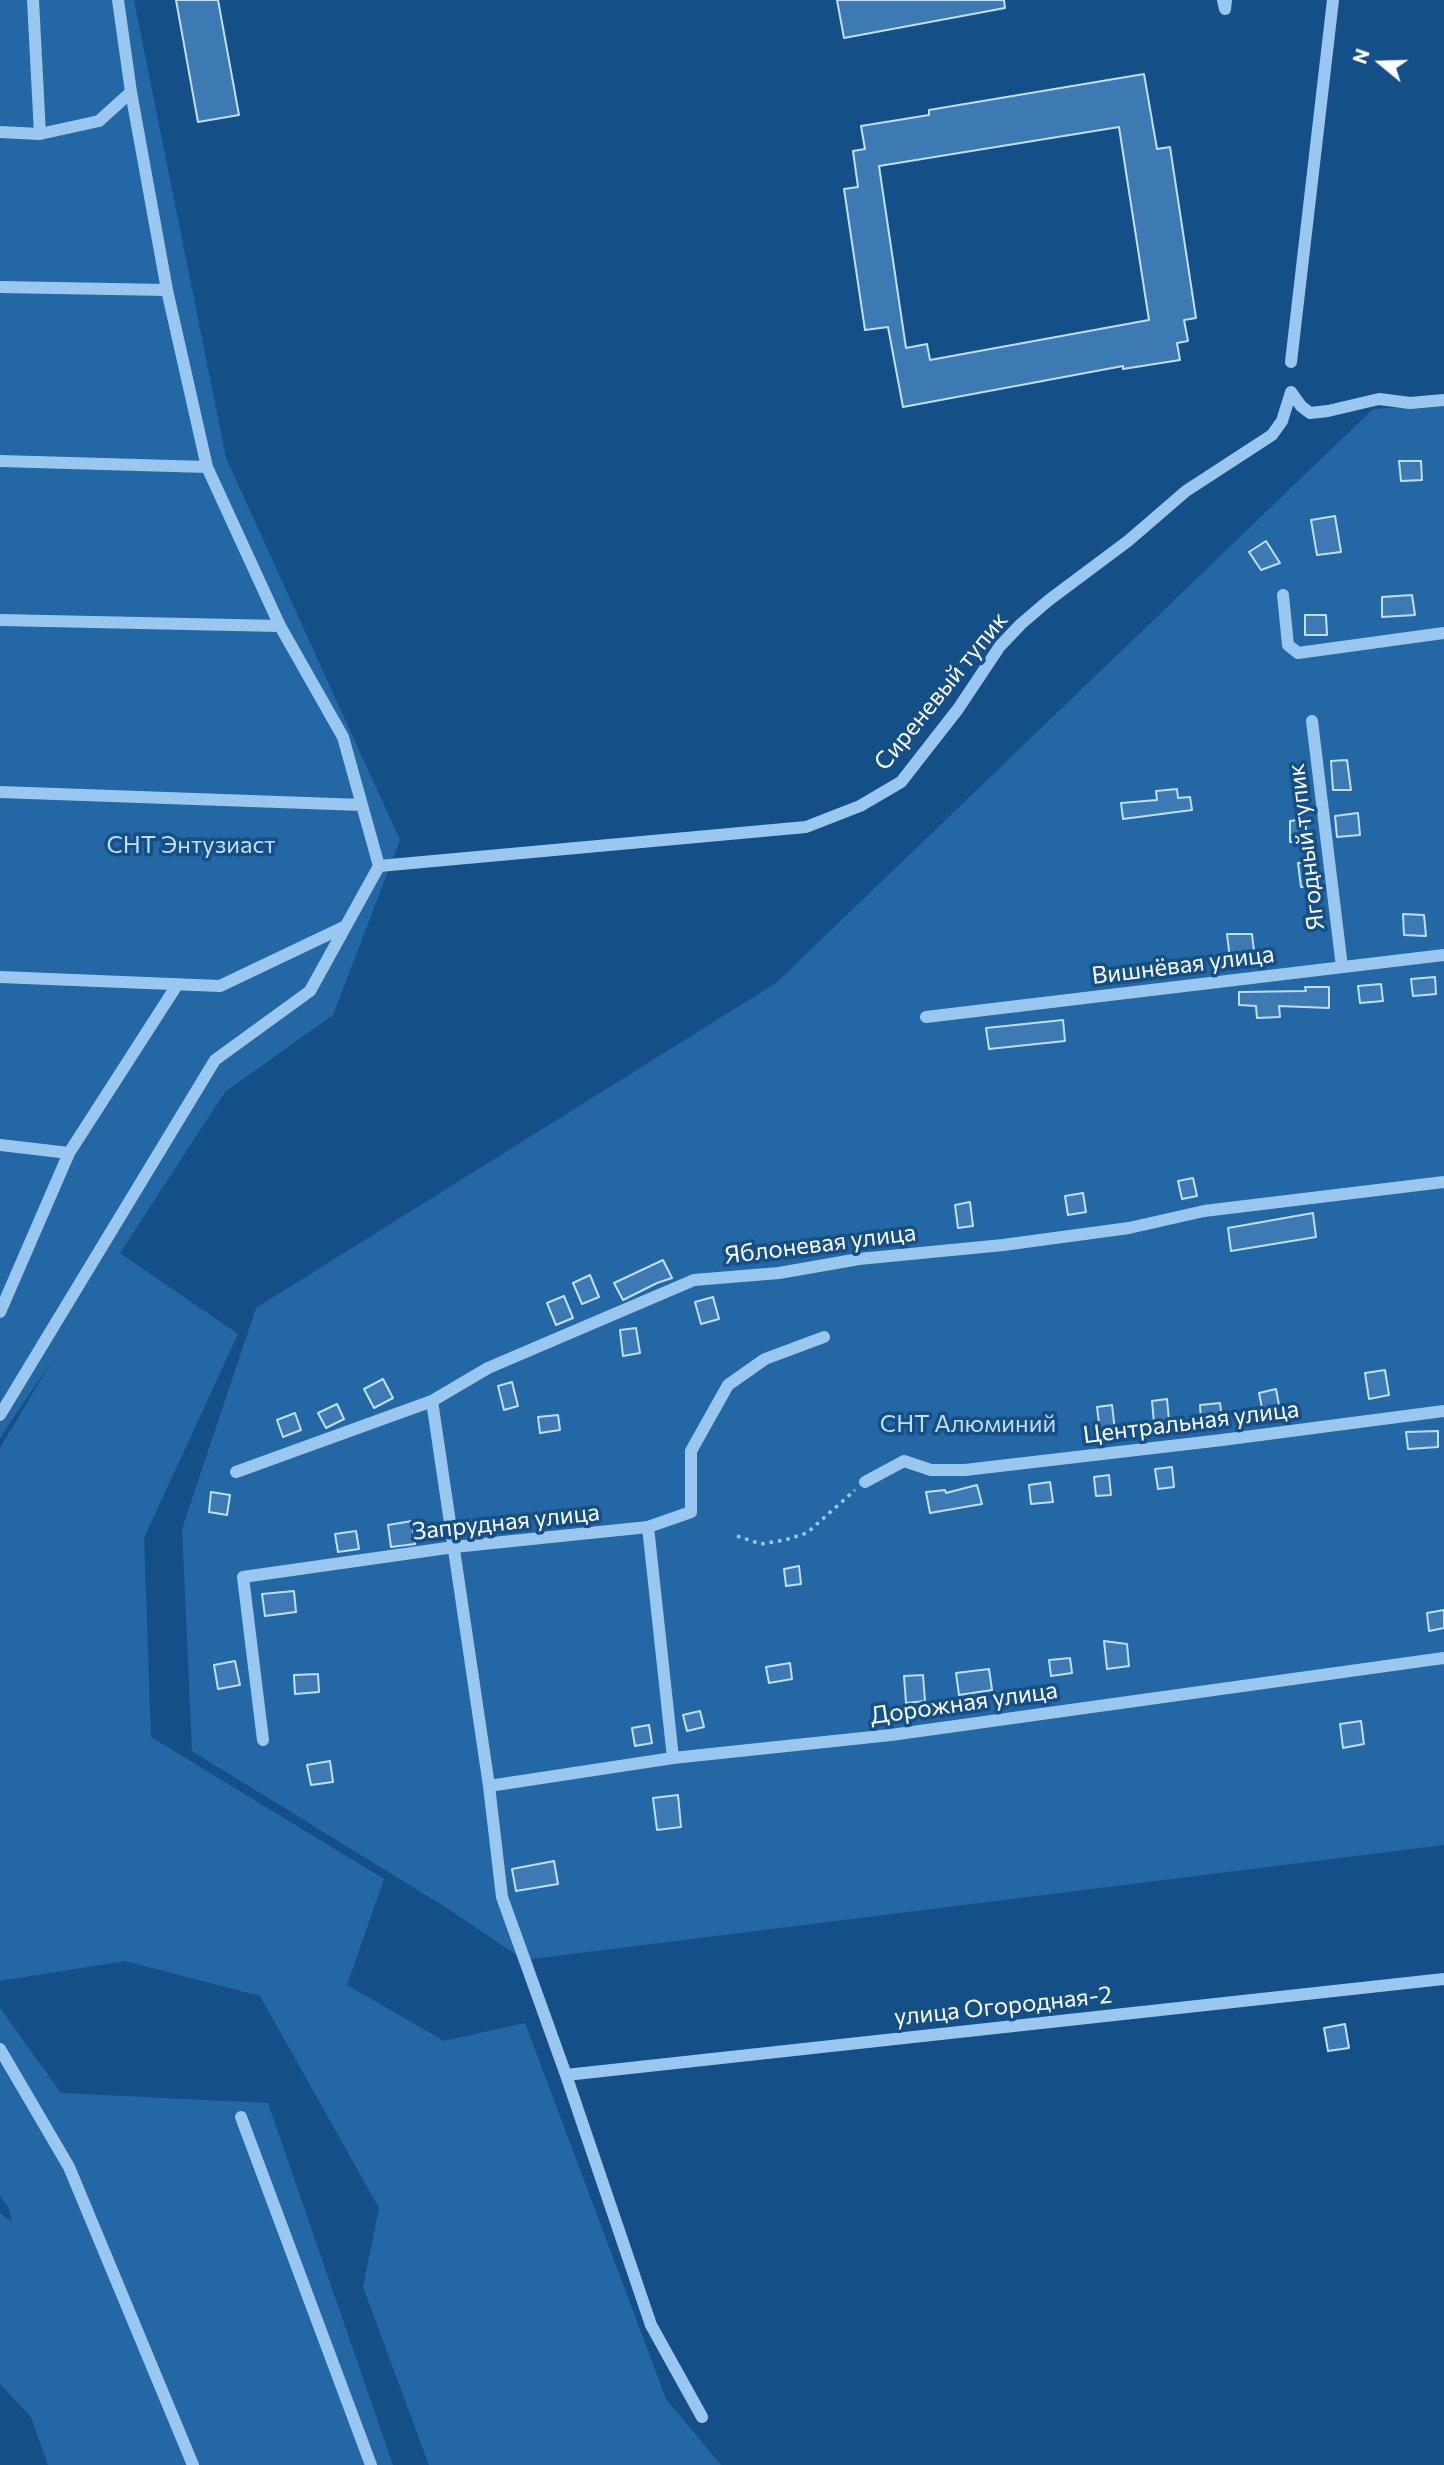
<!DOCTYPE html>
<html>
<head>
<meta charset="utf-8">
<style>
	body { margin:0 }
	#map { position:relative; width:1444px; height:2465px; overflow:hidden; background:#154f88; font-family:Commissioner,sans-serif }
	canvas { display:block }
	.north { position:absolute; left:1346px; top:28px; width:70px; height:70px; -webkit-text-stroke:5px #154f88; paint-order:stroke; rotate:289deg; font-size:19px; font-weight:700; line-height:28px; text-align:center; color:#fff }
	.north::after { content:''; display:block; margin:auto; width:24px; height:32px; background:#fff; clip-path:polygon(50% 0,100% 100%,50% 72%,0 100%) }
</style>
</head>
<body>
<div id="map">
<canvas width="1444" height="2465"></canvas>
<div class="north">N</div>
</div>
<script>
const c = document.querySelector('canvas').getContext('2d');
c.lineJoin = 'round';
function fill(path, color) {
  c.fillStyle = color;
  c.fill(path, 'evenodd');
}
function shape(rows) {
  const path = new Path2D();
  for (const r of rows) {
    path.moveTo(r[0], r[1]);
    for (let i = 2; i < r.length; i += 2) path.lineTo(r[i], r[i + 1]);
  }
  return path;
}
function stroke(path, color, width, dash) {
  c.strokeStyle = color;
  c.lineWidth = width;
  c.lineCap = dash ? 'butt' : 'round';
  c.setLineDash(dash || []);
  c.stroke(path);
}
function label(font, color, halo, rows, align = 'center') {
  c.font = font + ' Commissioner,sans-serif';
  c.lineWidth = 7;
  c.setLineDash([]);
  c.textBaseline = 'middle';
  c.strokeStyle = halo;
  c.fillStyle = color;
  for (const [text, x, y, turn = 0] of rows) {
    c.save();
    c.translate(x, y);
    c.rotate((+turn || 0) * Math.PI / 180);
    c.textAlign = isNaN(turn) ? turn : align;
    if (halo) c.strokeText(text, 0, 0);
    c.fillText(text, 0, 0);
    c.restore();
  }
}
const green = shape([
	[0,0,134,0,226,458,400,840,333,1015,225,1092,120,1253,238,1334,144,1538,151,1737,384,1879,347,1985,444,2041,525,2023,666,2399,721,2465,429,2465,363,2287,379,2208,260,1996,125,1961,0,1981,0,1448,53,1359,0,1438],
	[1444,405,1444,1845,524,1960,442,1905,192,1751,182,1529,256,1308,776,983,1373,409],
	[0,2008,61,2093,268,2103,393,2465,48,2465,31,2417,0,2384,0,2213,12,2222,8,2207,0,2196]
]);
const building = shape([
	[176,0,218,0,239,115,198,122,176,0],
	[837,0,1004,0,1005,8,844,38,837,0],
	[1144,74,1157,149,1170,147,1196,318,1184,320,1188,341,1177,343,1180,360,1123,369,1123,366,903,407,888,327,865,330,844,189,858,187,853,151,865,149,861,126,929,115,929,110,1144,74],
	[1119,127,1149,320,930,360,927,344,906,348,879,166,1119,127],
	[1399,461,1421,461,1422,480,1401,481,1399,461],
	[1335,516,1341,552,1317,555,1311,520,1335,516],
	[1266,541,1280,563,1261,570,1249,552,1266,541],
	[1412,595,1415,615,1382,617,1382,597,1412,595],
	[1305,615,1326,615,1327,635,1305,635,1305,615],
	[1347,760,1351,790,1333,790,1331,761,1347,760],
	[1177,789,1178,798,1190,797,1192,810,1123,819,1121,803,1157,800,1156,791,1177,789],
	[1358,813,1360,835,1337,837,1335,816,1358,813],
	[1306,819,1306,842,1290,842,1290,821,1306,819],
	[1313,862,1316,886,1301,887,1298,863,1313,862],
	[1403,914,1424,915,1426,936,1404,935,1403,914],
	[1227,934,1252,934,1255,959,1230,959,1227,934],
	[1435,977,1436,994,1413,996,1411,979,1435,977],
	[1381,984,1383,1001,1360,1003,1358,986,1381,984],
	[1305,987,1329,987,1329,1008,1279,1006,1280,1017,1257,1018,1256,1006,1239,1005,1239,992,1306,991,1305,987],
	[1063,1020,1065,1041,989,1049,986,1028,1063,1020],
	[1193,1178,1197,1196,1182,1199,1178,1181,1193,1178],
	[1083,1193,1086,1212,1068,1215,1065,1196,1083,1193],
	[970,1202,973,1226,958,1228,955,1205,970,1202],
	[1313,1213,1316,1237,1231,1251,1228,1228,1313,1213],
	[663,1260,672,1278,657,1283,623,1300,614,1283,663,1260],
	[590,1275,599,1297,582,1304,573,1283,590,1275],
	[564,1296,573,1318,556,1325,547,1303,564,1296],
	[713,1297,719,1319,701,1324,695,1302,713,1297],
	[636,1328,640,1353,623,1356,620,1330,636,1328],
	[1385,1370,1389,1395,1369,1399,1365,1373,1385,1370],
	[383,1379,393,1398,374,1408,364,1389,383,1379],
	[512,1382,518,1406,504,1410,498,1386,512,1382],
	[1276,1389,1279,1405,1262,1408,1259,1393,1276,1389],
	[1167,1399,1169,1420,1154,1423,1152,1401,1167,1399],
	[1220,1403,1222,1419,1201,1421,1200,1405,1220,1403],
	[337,1404,344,1419,326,1428,318,1413,337,1404],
	[1112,1405,1115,1430,1100,1431,1097,1407,1112,1405],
	[295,1413,301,1430,283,1437,277,1420,295,1413],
	[558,1415,560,1430,540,1433,538,1417,558,1415],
	[1438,1431,1438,1447,1408,1449,1406,1432,1438,1431],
	[1172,1467,1174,1487,1158,1489,1155,1469,1172,1467],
	[1109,1475,1111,1495,1096,1496,1094,1477,1109,1475],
	[1050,1482,1053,1502,1031,1504,1029,1485,1050,1482],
	[977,1485,982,1504,930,1513,926,1492,945,1490,946,1493,977,1485],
	[211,1492,230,1495,227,1515,209,1512,211,1492],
	[412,1521,415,1544,391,1547,388,1525,412,1521],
	[356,1531,359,1549,338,1552,335,1534,356,1531],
	[799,1566,801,1584,786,1586,784,1569,799,1566],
	[294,1591,296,1612,265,1616,262,1594,294,1591],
	[1444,1610,1444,1628,1429,1631,1427,1613,1444,1610],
	[1104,1641,1127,1644,1129,1666,1107,1669,1104,1641],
	[1070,1658,1072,1673,1051,1676,1049,1660,1070,1658],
	[235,1661,240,1685,218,1689,214,1665,235,1661],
	[790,1663,792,1679,769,1683,766,1667,790,1663],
	[989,1669,992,1690,959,1695,956,1673,989,1669],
	[318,1674,319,1692,295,1694,294,1675,318,1674],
	[923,1675,925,1701,906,1703,904,1676,923,1675],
	[700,1711,704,1727,687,1731,683,1715,700,1711],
	[1361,1721,1364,1744,1343,1748,1340,1724,1361,1721],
	[649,1725,652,1743,635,1746,632,1728,649,1725],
	[330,1761,333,1782,311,1785,307,1765,330,1761],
	[678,1795,681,1827,657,1830,653,1798,678,1795],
	[554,1861,558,1884,516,1891,512,1869,554,1861],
	[1345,2024,1349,2048,1328,2051,1324,2028,1345,2024]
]);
const path = shape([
	[737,1536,761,1544,785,1540,807,1533,855,1490]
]);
const minor = shape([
	[33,0,40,134],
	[1223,0,1225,9,1226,0],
	[0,132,40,134,99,121,131,92],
	[0,287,167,290],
	[1291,362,1333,0],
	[0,461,207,467],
	[1283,595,1288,645,1298,653,1444,633],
	[0,620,280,626],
	[1312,721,1342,967],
	[0,792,362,805],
	[379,866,806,827,860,806,901,782,958,709,1000,646,1021,624,1049,600,1128,541,1186,491,1272,435,1282,421,1291,392,1301,406,1310,413,1328,411,1379,399,1410,403,1444,400],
	[0,977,220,986,346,926],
	[926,1017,1444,955],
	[0,1145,69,1153],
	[0,1312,69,1153,177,985],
	[432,1401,489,1786,502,1897,566,2075,651,2325,702,2417],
	[0,1415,215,1060,310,991,379,866,343,737,280,626,207,467,167,290,131,92,118,0],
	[236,1472,432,1401,488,1368,694,1280,779,1273,859,1259,1003,1245,1129,1228,1204,1211,1444,1182],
	[865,1482,904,1461,931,1470,965,1470,1222,1440,1444,1411],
	[648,1527,673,1758],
	[263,1740,243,1577,454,1547,648,1527,691,1512,691,1451,728,1385,765,1359,824,1337],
	[489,1786,673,1758,891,1735,1444,1658],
	[0,2049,69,2167,193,2465],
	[566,2075,1444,1979],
	[241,2117,371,2465]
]);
const streetNames = [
	["Сиреневый тупик",941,691,-51],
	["Ягодный тупик",1306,847,-97],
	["Вишнёвая улица",1183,965,-7],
	["Яблоневая улица",820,1244,-7],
	["Центральная улица",1191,1422,-7],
	["Запрудная улица",506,1522,-6],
	["Дорожная улица",964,1703,-8],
	["улица Огородная-2",1003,2006,-6]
];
const parkNames = [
	["СНТ Энтузиаст",191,845],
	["СНТ Алюминий",968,1424]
];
fill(green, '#2467a5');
fill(building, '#3d79b2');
stroke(building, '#c0dffb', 2);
stroke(path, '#9ac7ef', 3.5, [3.5, 5]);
stroke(minor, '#9ac7ef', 12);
label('24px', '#fff', '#154f88', streetNames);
label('24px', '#c0dffb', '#154f88', parkNames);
</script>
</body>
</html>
